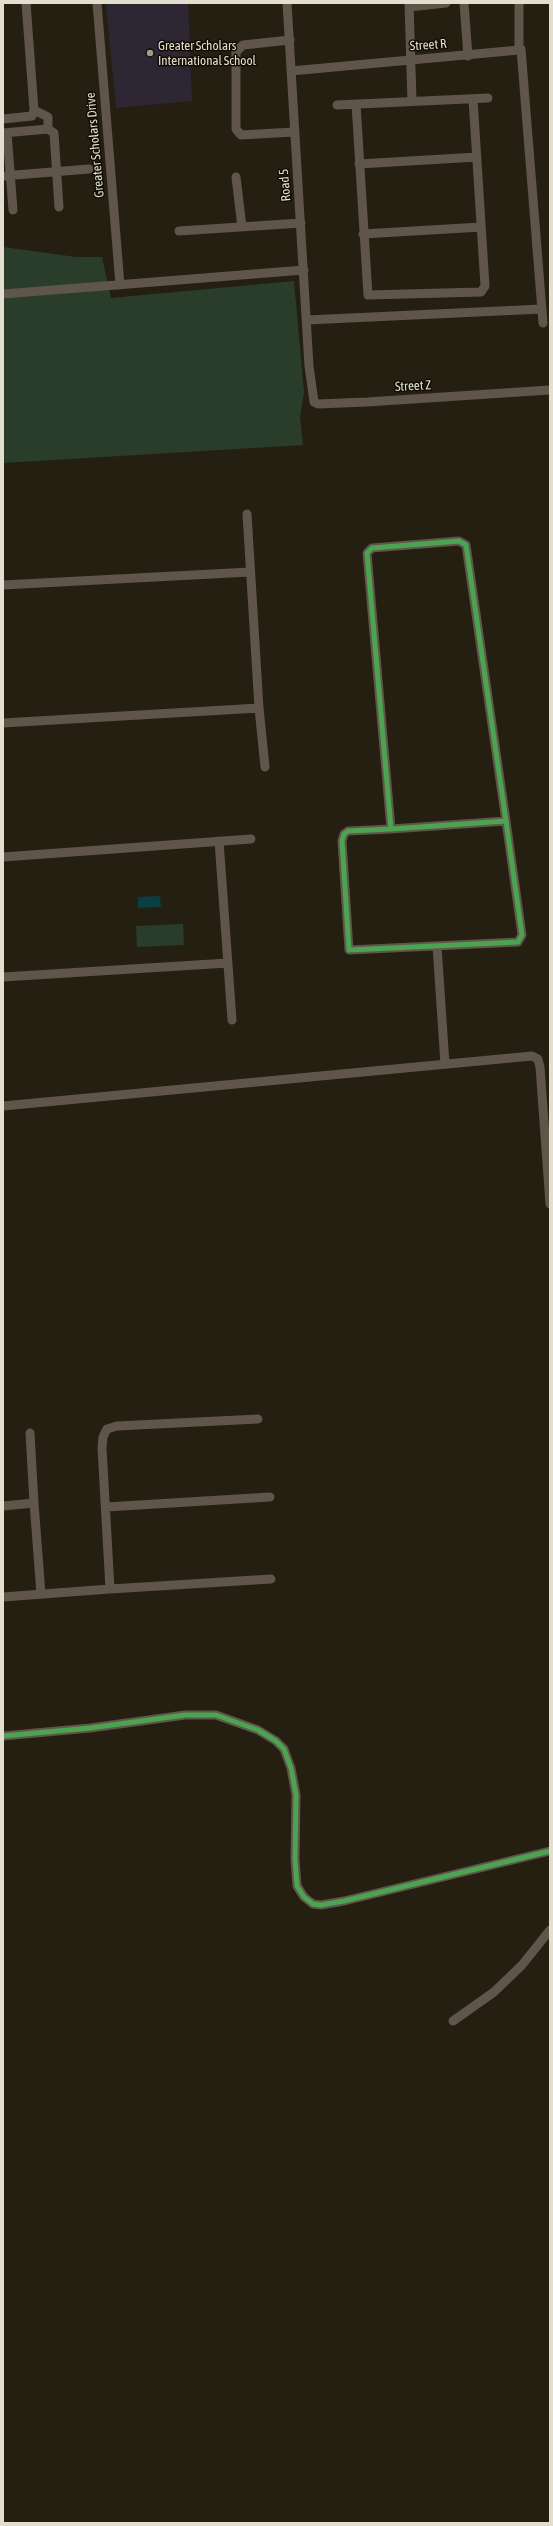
<!DOCTYPE html>
<html>
<head>
<meta charset="utf-8">
<style>
	body { margin:0 }
	#map { position:relative; width:553px; height:2526px; overflow:hidden; background:#241f11; font-family:"Asap Condensed",sans-serif }
	canvas { display:block }
	.frame { position:absolute; inset:0; border:4px solid #e4decf; pointer-events:none }
</style>
</head>
<body>
<div id="map">
<canvas width="553" height="2526"></canvas>
<div class="frame"></div>
</div>
<script>
const c = document.querySelector('canvas').getContext('2d');
c.lineJoin = 'round';
function fill(path, color) {
  c.fillStyle = color;
  c.fill(path, 'evenodd');
}
function shape(rows) {
  const path = new Path2D();
  for (const r of rows) {
    path.moveTo(r[0], r[1]);
    for (let i = 2; i < r.length; i += 2) path.lineTo(r[i], r[i + 1]);
  }
  return path;
}
function stroke(path, color, width, dash) {
  c.strokeStyle = color;
  c.lineWidth = width;
  c.lineCap = dash ? 'butt' : 'round';
  c.setLineDash(dash || []);
  c.stroke(path);
}
function label(font, color, halo, rows, align = 'center') {
  c.font = font + ' "Asap Condensed",sans-serif';
  c.lineWidth = 3;
  c.setLineDash([]);
  c.textBaseline = 'middle';
  c.strokeStyle = halo;
  c.fillStyle = color;
  for (const [text, x, y, turn = 0] of rows) {
    c.save();
    c.translate(x, y);
    c.rotate((+turn || 0) * Math.PI / 180);
    c.textAlign = isNaN(turn) ? turn : align;
    if (halo) c.strokeText(text, 0, 0);
    c.fillText(text, 0, 0);
    c.restore();
  }
}
const education = shape([
	[108,3,188,3,192,101,116,108,106,5]
]);
const green = shape([
	[3,247,76,257,102,257,111,298,294,281,304,392,300,417,303,445,3,463],
	[183,924,184,945,137,947,136,926]
]);
const water = shape([
	[160,896,161,907,138,908,138,897]
]);
const minor = shape([
	[97,3,120,285],
	[287,3,309,366,314,402,318,404,367,402,550,390],
	[409,3,412,101],
	[464,3,468,56],
	[409,7,446,3],
	[290,40,243,45,236,52,236,129,241,135,294,132],
	[521,49,543,323],
	[291,71,519,50,519,3],
	[356,104,368,295,481,292,485,286,473,99],
	[337,105,488,98],
	[34,110,48,117,48,129],
	[3,119,32,116,34,110,26,3],
	[3,133,48,129,54,133,59,207],
	[7,133,13,210],
	[359,164,477,157],
	[3,176,89,169],
	[236,177,242,227],
	[179,231,301,223],
	[363,234,481,227],
	[3,294,304,270],
	[307,320,542,309],
	[247,514,259,708,265,767],
	[3,585,250,572],
	[3,723,259,708],
	[391,829,367,553,372,548,459,541,466,545,506,821,522,935,518,942,349,950,342,841,344,834,348,831,391,829,506,821],
	[219,841,232,1020],
	[3,857,251,839],
	[437,946,445,1064],
	[3,977,228,963],
	[3,1106,532,1056,538,1059,540,1067,550,1204],
	[30,1433,34,1503],
	[3,1506,34,1503,41,1594],
	[106,1507,270,1497],
	[110,1589,271,1579],
	[3,1597,110,1589,102,1448,103,1437,107,1429,117,1426,258,1419],
	[3,1736,90,1728,185,1715,216,1715,258,1730,276,1741,284,1749,291,1768,296,1795,295,1859,297,1886,304,1897,313,1904,321,1905,344,1901,550,1851],
	[453,2021,494,1992,522,1965,550,1930]
]);
const cycleway = shape([
	[391,829,367,553,372,548,459,541,466,545,506,821,522,935,518,942,349,950,342,841,344,834,348,831,391,829,506,821],
	[3,1736,90,1728,185,1715,216,1715,258,1730,276,1741,284,1749,291,1768,296,1795,295,1859,297,1886,304,1897,313,1904,321,1905,344,1901,550,1851]
]);
const markers = [
	[150,53,4,"#a19b8c"]
];
const streetNames = [
	["Street R",428,45,-4],
	["Greater Scholars Drive",95,145,-95],
	["Road 5",285,185,-95],
	["Street Z",413,386,-3]
];
const poiNames = [
	["Greater Scholars",158,46],
	["International School",158,61]
];
fill(education, '#2c2733');
fill(green, '#2a3d2a');
fill(water, '#0b3f42');
stroke(minor, '#60554a', 9);
stroke(cycleway, '#4ca352', 5);
for (const [x, y, r, color] of markers) {
  const dot = new Path2D();
  dot.arc(x, y, r, 0, 2 * Math.PI);
  c.fillStyle = color;
  c.fill(dot);
  stroke(dot, '#110d04', 1.5);
}
label('13px', '#e4decf', '#110d04', streetNames);
label('13px', '#e4decf', '#110d04', poiNames, 'left');
</script>
</body>
</html>
